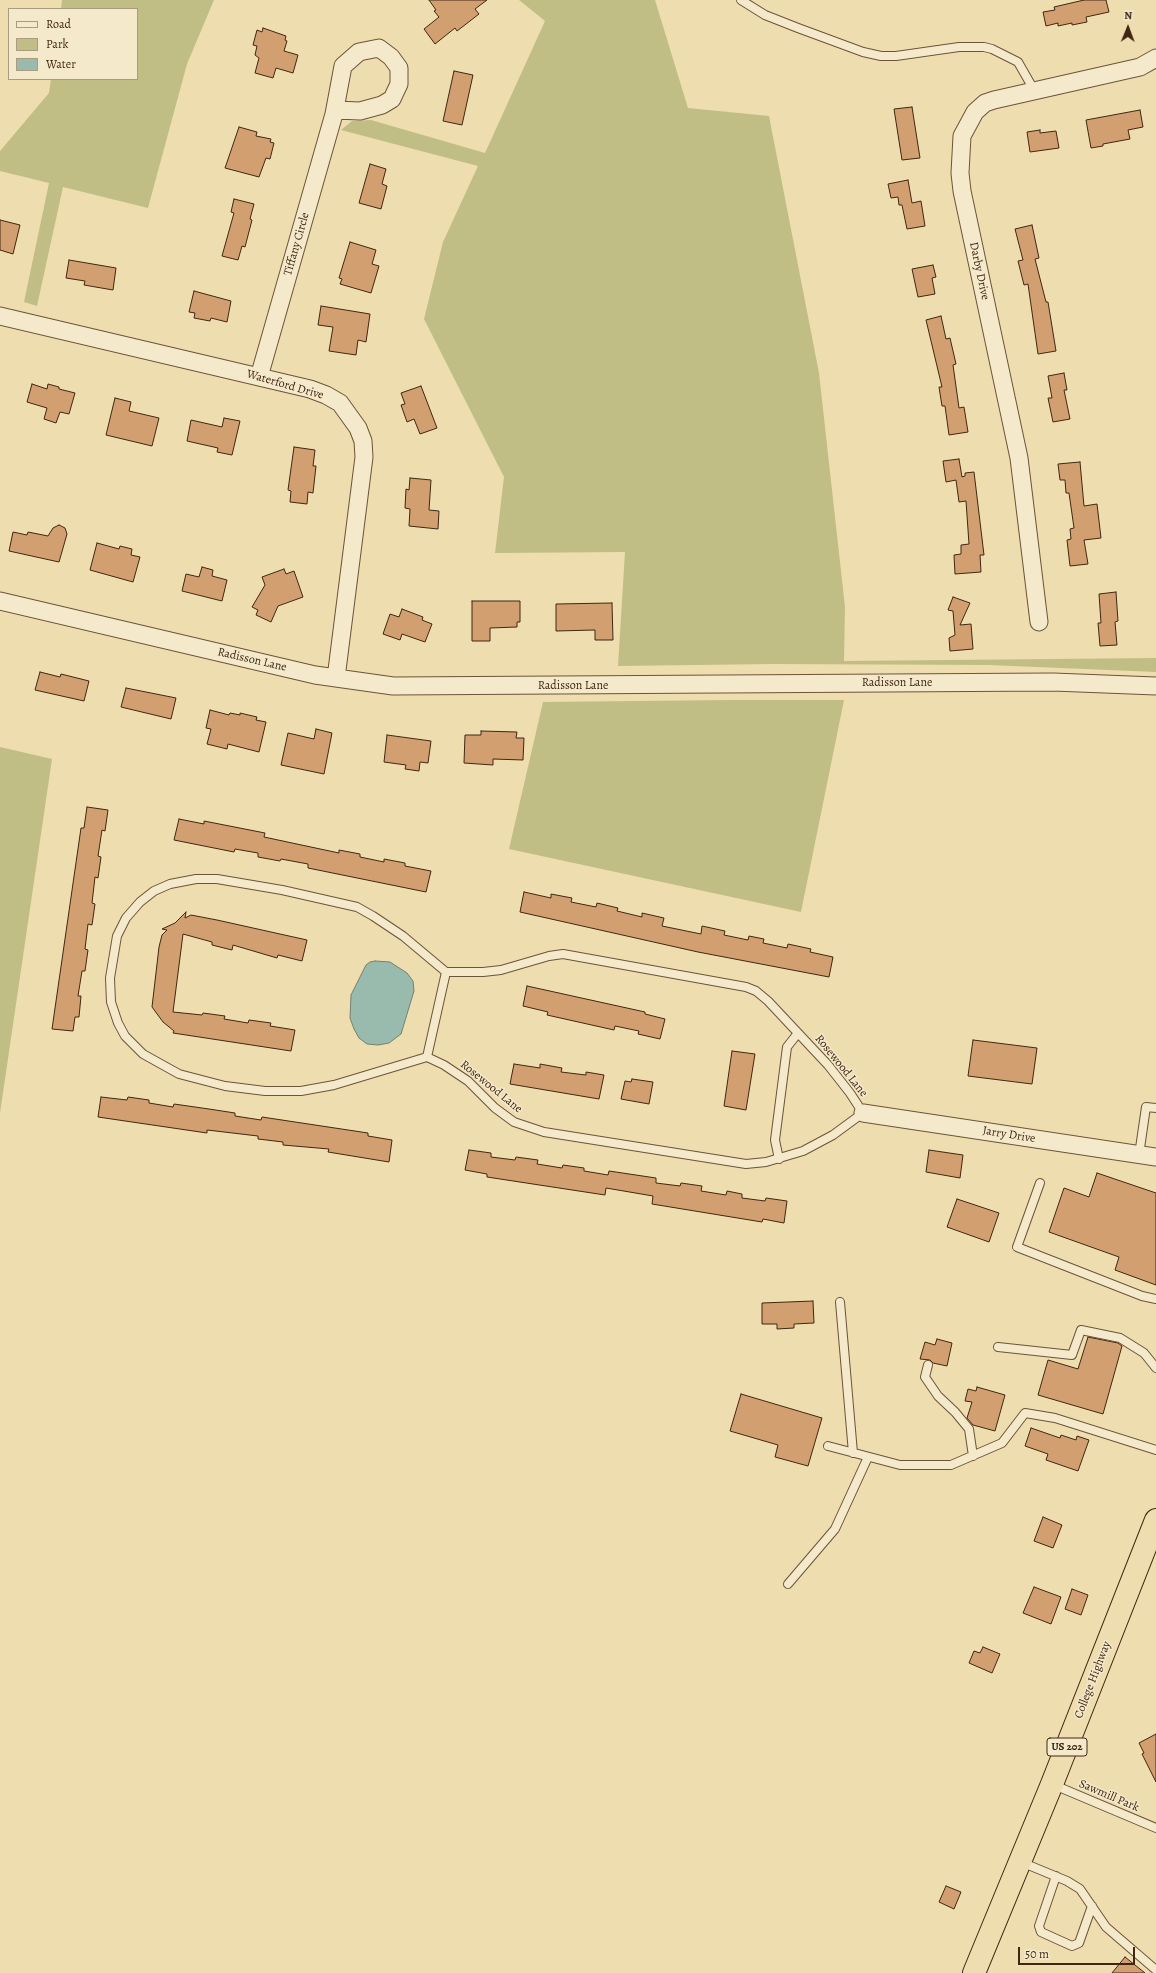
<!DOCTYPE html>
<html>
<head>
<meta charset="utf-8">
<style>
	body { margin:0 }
	#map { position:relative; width:1156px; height:1973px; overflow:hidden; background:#eeddaf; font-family:Alegreya,serif }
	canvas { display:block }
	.legend { position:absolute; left:8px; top:8px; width:130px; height:72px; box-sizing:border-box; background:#f4e9cb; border:1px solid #ac9b81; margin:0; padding:5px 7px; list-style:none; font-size:12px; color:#412612 }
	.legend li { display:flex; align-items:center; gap:8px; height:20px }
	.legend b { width:20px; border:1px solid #ac9b81 }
	.north { position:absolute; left:1108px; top:8px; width:40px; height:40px; -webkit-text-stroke:3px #f4e9cb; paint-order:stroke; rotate:1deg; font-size:11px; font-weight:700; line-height:16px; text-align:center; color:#412612 }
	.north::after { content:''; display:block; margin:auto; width:14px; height:18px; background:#412612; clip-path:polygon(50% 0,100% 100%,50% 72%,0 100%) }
	.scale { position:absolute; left:1018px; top:1947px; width:117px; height:18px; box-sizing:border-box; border:2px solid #412612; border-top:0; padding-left:5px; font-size:12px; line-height:14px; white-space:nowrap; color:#412612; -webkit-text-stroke:3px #f4e9cb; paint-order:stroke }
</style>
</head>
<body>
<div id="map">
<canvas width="1156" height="1973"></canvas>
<ul class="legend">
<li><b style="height:5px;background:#f4e9cb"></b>Road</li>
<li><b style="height:11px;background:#c1be85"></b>Park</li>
<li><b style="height:11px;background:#99bbad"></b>Water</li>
</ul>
<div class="north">N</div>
<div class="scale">50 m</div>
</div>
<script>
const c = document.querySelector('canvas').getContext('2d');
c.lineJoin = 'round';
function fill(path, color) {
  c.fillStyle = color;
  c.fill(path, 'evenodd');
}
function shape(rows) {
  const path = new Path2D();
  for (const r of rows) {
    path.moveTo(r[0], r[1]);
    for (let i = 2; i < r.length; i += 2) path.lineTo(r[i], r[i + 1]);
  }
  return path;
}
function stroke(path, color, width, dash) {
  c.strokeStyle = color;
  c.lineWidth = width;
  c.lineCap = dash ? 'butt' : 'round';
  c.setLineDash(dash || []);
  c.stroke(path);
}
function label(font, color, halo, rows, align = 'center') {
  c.font = font + ' Alegreya,serif';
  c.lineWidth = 3;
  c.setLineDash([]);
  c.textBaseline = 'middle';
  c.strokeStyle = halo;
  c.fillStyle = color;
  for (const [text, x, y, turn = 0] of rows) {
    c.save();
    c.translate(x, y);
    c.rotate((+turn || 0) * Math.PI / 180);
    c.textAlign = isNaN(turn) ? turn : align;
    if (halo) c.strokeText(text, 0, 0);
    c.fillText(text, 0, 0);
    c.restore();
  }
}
const green = shape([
	[62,0,214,0,187,64,148,208,63,187,37,306,24,302,49,183,0,171,0,151,49,93,51,79,137,79,137,9,61,9],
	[519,0,655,0,688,108,769,116,819,373,845,607,844,661,1156,658,1156,672,989,665,773,664,618,666,625,552,495,553,504,477,424,319,443,242,478,166,341,130,352,121,371,120,485,153,545,21],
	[731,700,844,700,801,912,509,849,543,702],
	[0,747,52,759,0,1113]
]);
const water = shape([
	[375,961,390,962,407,973,413,981,414,991,401,1034,389,1043,378,1045,367,1044,359,1038,354,1029,350,1018,351,995,366,965,370,962,375,961]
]);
const building = shape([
	[429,0,487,0,475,9,479,14,457,31,455,28,435,44,424,29,439,17,434,11,436,10,429,0],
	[1084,0,1106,0,1109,12,1086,17,1087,22,1072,25,1072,23,1058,26,1058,23,1046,26,1043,12,1055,10,1054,7,1084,0],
	[263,28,286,36,285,40,287,41,284,51,298,55,293,73,276,68,273,78,255,73,259,58,255,55,257,46,253,45,257,30,262,32,263,28],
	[454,71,473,75,462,125,443,121,454,71],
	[912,107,920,158,902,160,894,109,912,107],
	[1140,110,1143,127,1128,130,1130,139,1103,144,1103,146,1091,148,1086,120,1140,110],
	[239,127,257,132,256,136,271,139,270,142,274,143,270,159,266,158,259,177,225,168,239,127],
	[1040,130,1040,133,1056,131,1059,148,1030,152,1027,132,1040,130],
	[370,164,386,169,382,184,387,186,381,209,359,203,370,164],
	[908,180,912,203,921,201,925,226,907,229,902,205,899,205,898,197,891,198,888,184,908,180],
	[234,199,254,204,250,219,252,220,245,247,242,246,238,260,222,256,234,213,231,212,234,199],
	[0,220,20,225,13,254,0,250,0,220],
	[1032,225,1039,258,1035,259,1046,302,1048,302,1056,351,1038,354,1028,284,1024,285,1018,261,1023,260,1015,229,1032,225],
	[350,242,376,250,372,264,379,266,371,293,340,284,342,279,339,278,350,242],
	[69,260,116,268,113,290,84,285,85,281,66,278,69,260],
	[933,265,936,277,932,278,935,294,918,297,912,269,933,265],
	[194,291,231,301,227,322,211,318,210,321,194,318,195,313,189,312,194,291],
	[321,306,370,314,366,342,358,340,356,355,329,351,333,327,318,325,321,306],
	[941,316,946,339,950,338,956,364,953,365,959,408,964,407,968,432,949,435,945,406,942,406,939,387,942,387,926,320,941,316],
	[1064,373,1067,390,1064,390,1070,419,1053,422,1048,398,1052,398,1048,376,1064,373],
	[32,384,47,389,48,384,59,387,59,389,75,393,69,414,60,412,56,423,44,419,47,408,27,402,32,384],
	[421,386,437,428,420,434,414,419,407,422,401,405,405,404,401,393,421,386],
	[115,398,131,402,129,411,159,418,152,446,106,435,115,398],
	[224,418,240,421,232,455,217,452,218,448,187,441,191,420,222,427,224,418],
	[294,447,315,450,313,466,316,466,313,493,308,492,307,504,290,502,291,491,288,490,294,447],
	[959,459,962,477,965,476,965,473,974,472,984,555,980,555,981,572,955,574,954,555,961,554,961,545,969,544,966,501,959,502,956,480,946,482,943,461,959,459],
	[1080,462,1084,506,1097,504,1101,538,1084,540,1088,564,1070,566,1067,540,1071,539,1070,529,1074,528,1069,493,1066,493,1065,480,1060,480,1058,464,1080,462],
	[410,478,431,480,429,510,439,511,438,529,409,526,410,509,405,508,406,489,409,490,410,478],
	[59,525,65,528,67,534,59,562,9,551,13,532,27,535,28,532,48,536,53,528,59,525],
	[97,543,119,549,120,546,132,549,131,555,140,557,133,582,90,570,97,543],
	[202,567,213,570,212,576,227,580,222,601,182,591,186,574,199,577,202,567],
	[284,569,286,574,294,571,303,597,278,606,271,622,256,615,258,610,252,607,265,585,262,577,284,569],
	[1116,592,1118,621,1115,622,1117,645,1100,646,1098,623,1101,623,1099,594,1116,592],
	[953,597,970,603,960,625,971,624,973,649,950,651,949,638,955,635,953,611,948,610,953,597],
	[472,601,520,601,520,622,517,622,517,627,490,628,490,641,472,641,472,601],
	[612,603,613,640,595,640,595,630,556,631,556,604,612,603],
	[402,609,423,617,422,620,432,624,425,642,402,634,400,640,383,634,390,614,399,617,402,609],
	[40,672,60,677,61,674,89,681,84,701,35,690,40,672],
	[126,688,176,698,171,719,121,707,126,688],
	[210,710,229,715,230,713,240,715,240,713,257,717,256,720,266,722,259,752,228,744,227,749,207,744,211,729,206,728,210,710],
	[316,729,332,733,324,774,281,765,288,733,314,739,316,729],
	[481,731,517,732,516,738,524,738,523,760,493,759,493,765,464,763,465,735,481,735,481,731],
	[387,735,431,741,428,763,420,762,419,771,405,769,406,765,384,762,387,735],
	[87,807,108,810,105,831,102,830,98,856,101,857,98,878,95,877,92,903,95,904,92,925,88,924,85,949,88,950,85,971,82,971,78,996,81,996,79,1017,75,1017,73,1031,52,1029,81,828,84,828,87,807],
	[179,819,204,824,204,821,265,833,264,837,339,853,339,850,360,854,360,857,384,862,384,859,405,863,405,866,431,871,426,892,308,868,308,864,281,859,280,861,258,857,258,853,235,849,234,852,174,840,179,819],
	[524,892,551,898,551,894,572,898,571,902,596,907,597,903,618,908,617,911,642,917,642,913,664,918,662,926,701,934,702,926,725,931,724,935,748,940,749,936,764,939,763,943,787,948,788,944,811,949,810,952,833,957,829,977,698,952,520,912,524,892],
	[186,912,185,918,191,915,217,920,307,940,302,961,278,955,277,958,233,945,232,950,212,945,212,942,183,934,173,1012,202,1015,203,1013,225,1016,224,1019,248,1023,249,1020,271,1023,270,1026,295,1030,291,1051,173,1033,174,1031,163,1022,152,1007,159,947,162,935,167,930,162,929,175,923,186,912],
	[527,986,645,1012,645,1014,665,1019,660,1039,638,1034,639,1031,615,1026,614,1030,547,1015,548,1012,523,1006,527,986],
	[973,1040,1037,1048,1032,1084,968,1076,973,1040],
	[732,1051,755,1054,746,1110,724,1106,732,1051],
	[514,1064,540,1068,540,1064,562,1068,561,1072,586,1075,586,1072,604,1075,599,1099,510,1084,514,1064],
	[632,1079,653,1082,649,1104,621,1099,625,1081,631,1082,632,1079],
	[101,1097,127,1100,128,1097,149,1100,149,1103,173,1107,174,1104,209,1109,235,1113,235,1116,261,1120,262,1117,368,1133,368,1136,392,1140,389,1162,328,1152,329,1149,283,1145,283,1142,258,1139,258,1136,207,1130,207,1133,98,1117,101,1097],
	[469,1150,491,1153,491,1157,515,1160,516,1157,538,1160,537,1164,562,1168,563,1165,584,1168,584,1171,608,1175,609,1171,656,1178,656,1183,680,1186,681,1183,702,1186,701,1191,726,1195,727,1191,742,1194,742,1198,765,1201,766,1198,787,1201,784,1223,763,1219,762,1222,652,1204,653,1196,606,1188,605,1195,487,1177,487,1174,465,1170,469,1150],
	[929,1150,963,1155,960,1178,926,1172,929,1150],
	[1097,1173,1156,1193,1156,1285,1115,1270,1119,1257,1049,1232,1064,1188,1089,1197,1097,1173],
	[957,1199,999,1213,989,1242,947,1227,957,1199],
	[813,1301,814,1323,794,1324,794,1328,777,1329,777,1324,762,1324,762,1303,813,1301],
	[1088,1337,1118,1343,1122,1346,1103,1414,1038,1395,1048,1360,1078,1369,1088,1337],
	[937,1339,952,1343,947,1366,933,1363,930,1360,920,1359,925,1342,935,1345,937,1339],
	[977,1387,1005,1395,995,1431,973,1425,967,1418,972,1402,965,1401,968,1389,976,1391,977,1387],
	[741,1394,822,1418,808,1466,775,1457,778,1445,730,1431,741,1394],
	[1031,1428,1060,1438,1061,1435,1076,1440,1077,1436,1089,1440,1078,1471,1046,1460,1048,1454,1025,1446,1031,1428],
	[1043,1517,1062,1525,1053,1548,1034,1541,1043,1517],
	[1034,1587,1061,1597,1051,1624,1023,1613,1034,1587],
	[1072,1589,1088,1595,1081,1615,1065,1609,1072,1589],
	[983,1647,1000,1654,992,1673,969,1663,974,1651,980,1653,983,1647],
	[1156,1734,1156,1782,1142,1754,1144,1753,1139,1743,1156,1734],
	[946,1886,961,1892,954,1909,939,1902,946,1886],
	[1125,1957,1145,1973,1112,1973,1125,1957]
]);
const service = shape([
	[741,0,765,15,798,28,863,52,881,56,896,56,959,47,984,47,992,49,1018,62,1034,90],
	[196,879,217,879,282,890,357,907,373,916,403,936,446,972,483,972,501,970,549,956,563,954,746,987,756,991,768,1001,828,1065,850,1093,863,1113,833,1135,803,1151,766,1162,746,1164,544,1132,514,1122,495,1108,468,1081,444,1065,427,1057,334,1085,301,1091,265,1091,225,1086,179,1074,143,1054,125,1036,118,1023,111,1002,110,978,117,936,126,918,140,902,154,891,170,884,196,879],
	[427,1057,446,972],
	[1139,1155,1146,1107,1156,1108],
	[779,1159,775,1140,787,1047,798,1033],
	[1040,1183,1017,1247,1142,1296,1156,1299],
	[840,1302,853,1453],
	[998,1347,1072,1355,1081,1330,1120,1338,1144,1353,1156,1368],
	[928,1365,925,1377,938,1396,955,1412,969,1429,973,1456],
	[828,1446,900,1465,951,1465,1002,1443,1025,1413,1055,1418,1156,1450],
	[788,1584,835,1529,868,1457],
	[1054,1785,1156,1828],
	[1021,1862,1067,1881,1080,1889,1106,1927,1156,1970],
	[1056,1876,1039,1926,1041,1932,1072,1946,1079,1943,1092,1906]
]);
const minor = shape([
	[0,316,310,389,326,395,340,403,358,428,363,441,364,457,336,678],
	[259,377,334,114,343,66,359,52,379,48,391,57,399,68,399,84,392,99,382,105,360,111,335,110],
	[0,601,315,675,393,686,1053,682,1156,686],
	[1039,622,1019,458,962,191,960,173,962,136,975,112,985,103,994,100,1140,67,1156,58],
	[863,1113,1156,1157]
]);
const trunk = shape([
	[974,1973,1052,1784,1156,1520]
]);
const shields = [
	[1067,1747,40]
];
const shieldNames = [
	["US 202",1067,1747]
];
const streetNames = [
	["Tiffany Circle",297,244,-74],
	["Darby Drive",979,271,78],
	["Waterford Drive",285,385,16],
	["Radisson Lane",252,660,13],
	["Radisson Lane",897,683],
	["Radisson Lane",573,686],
	["Rosewood Lane",841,1066,51],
	["Rosewood Lane",491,1087,39],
	["Jarry Drive",1009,1135,9],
	["College Highway",1093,1680,-69],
	["Sawmill Park",1109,1796,23]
];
fill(green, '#c1be85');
fill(water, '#99bbad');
stroke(water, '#767f6f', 1);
fill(building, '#d29f70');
stroke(building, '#412612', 1);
stroke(service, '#6c5439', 10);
stroke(minor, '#6c5439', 19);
stroke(trunk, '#412612', 24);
stroke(service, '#f4e9cb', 8);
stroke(minor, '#f4e9cb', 17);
stroke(trunk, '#eeddaf', 22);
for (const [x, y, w] of shields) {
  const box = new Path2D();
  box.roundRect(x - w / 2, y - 9, w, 18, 3);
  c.fillStyle = '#f4e9cb';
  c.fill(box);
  stroke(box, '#412612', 1);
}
label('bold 11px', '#412612', null, shieldNames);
label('12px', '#412612', '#f4e9cb', streetNames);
</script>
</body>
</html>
